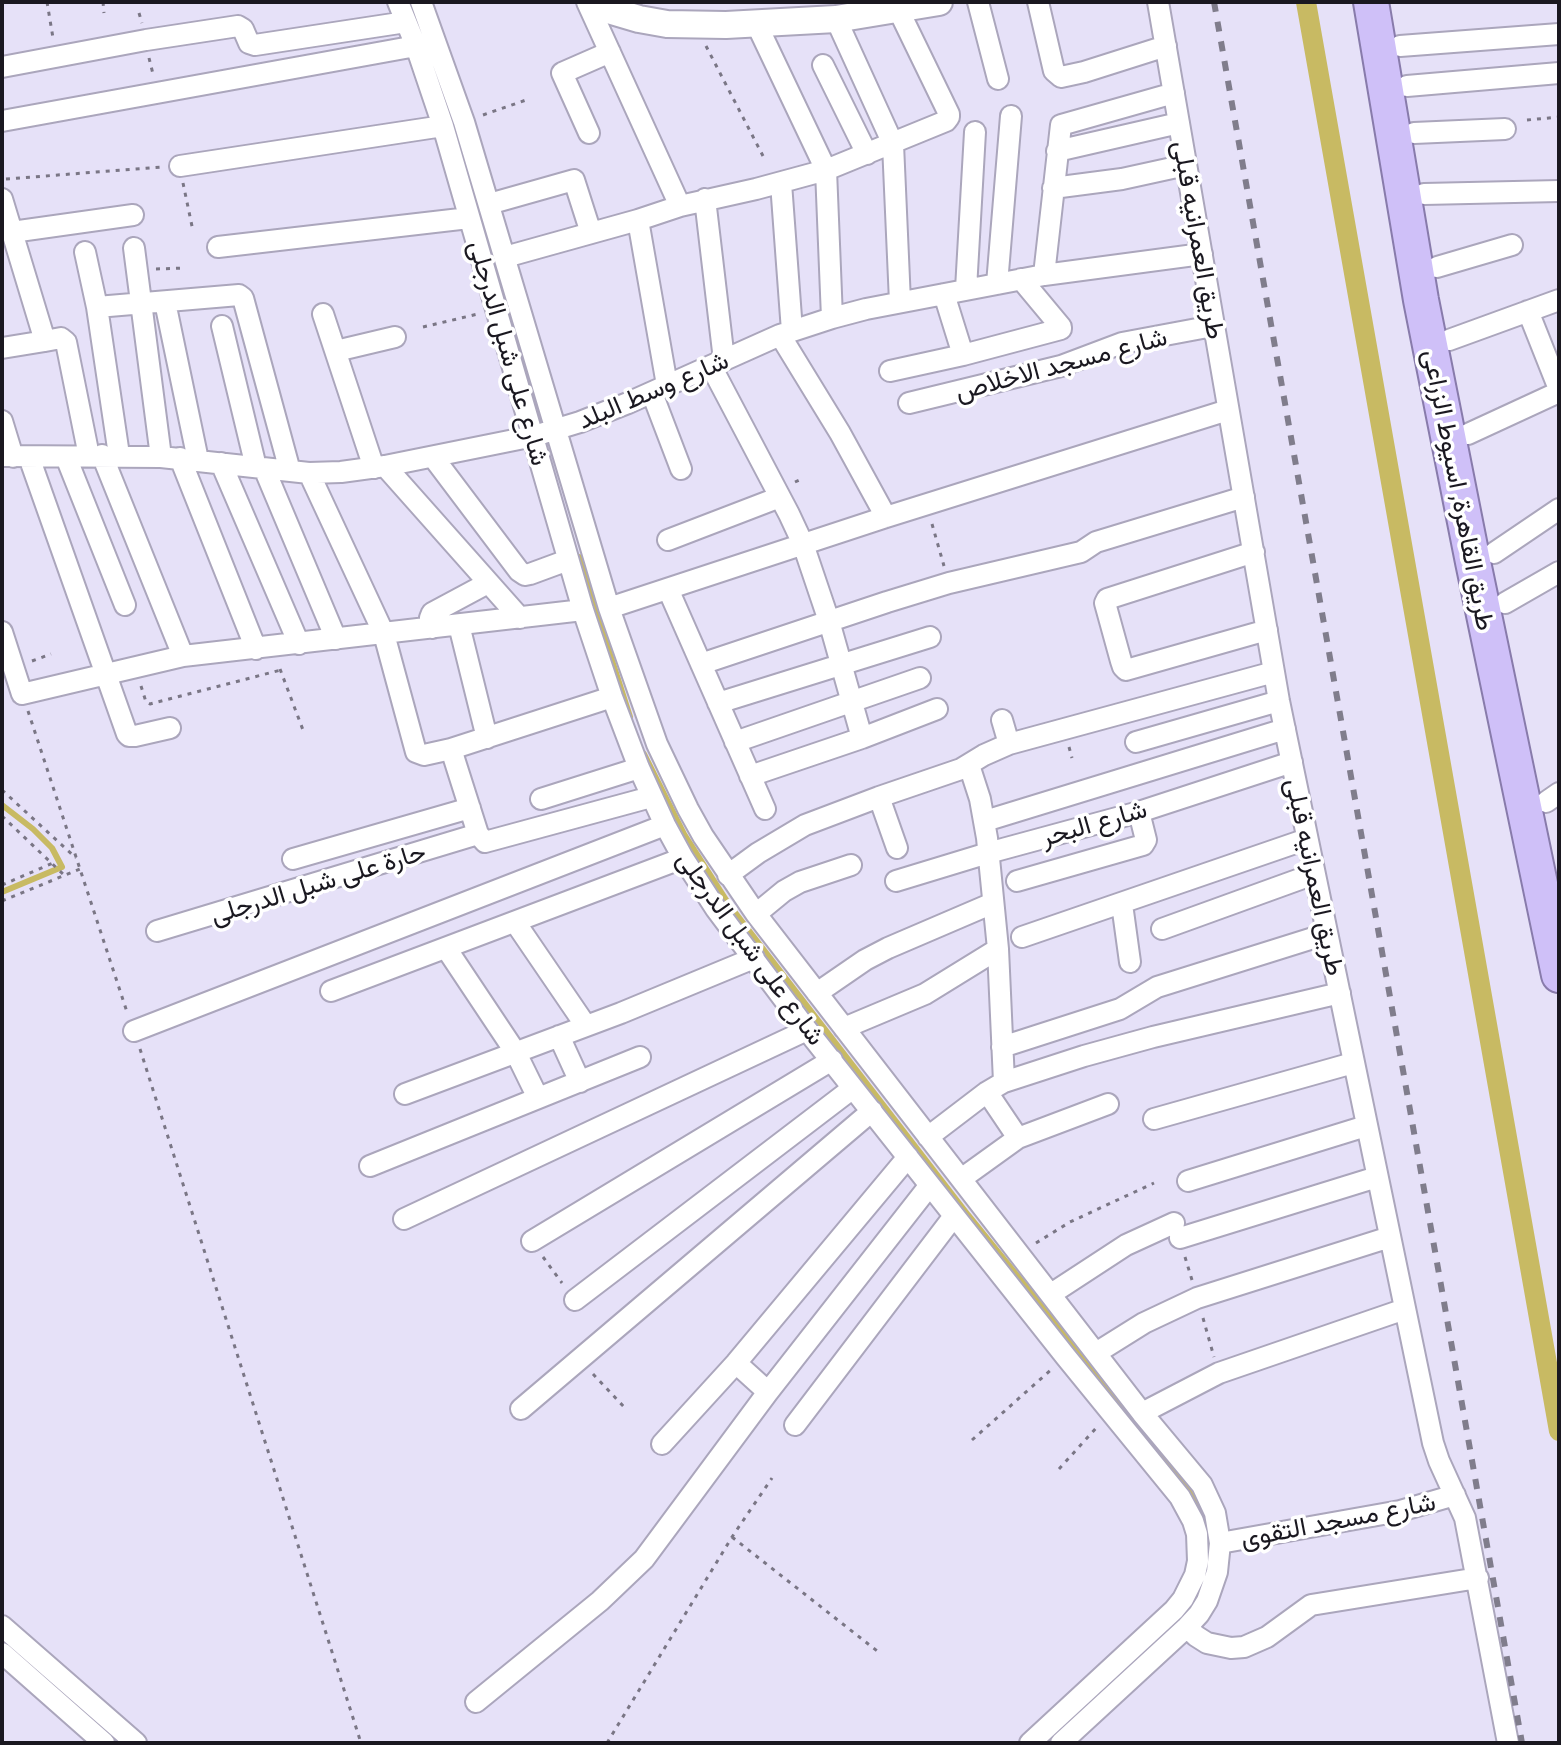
<!DOCTYPE html>
<html>
<head>
<meta charset="utf-8">
<style>
	body { margin:0 }
	#map { position:relative; width:1561px; height:1745px; overflow:hidden; background:#e6e1f8; font-family:Ubuntu,sans-serif }
	canvas { display:block }
	.frame { position:absolute; inset:0; border:4px solid #1a1820; pointer-events:none }
</style>
</head>
<body>
<div id="map">
<canvas width="1561" height="1745"></canvas>
<div class="frame"></div>
</div>
<script>
const c = document.querySelector('canvas').getContext('2d');
c.lineJoin = 'round';
function shape(rows) {
  const path = new Path2D();
  for (const r of rows) {
    path.moveTo(r[0], r[1]);
    for (let i = 2; i < r.length; i += 2) path.lineTo(r[i], r[i + 1]);
  }
  return path;
}
function stroke(path, color, width, dash) {
  c.strokeStyle = color;
  c.lineWidth = width;
  c.lineCap = dash ? 'butt' : 'round';
  c.setLineDash(dash || []);
  c.stroke(path);
}
function label(font, color, halo, rows, align = 'center') {
  c.font = font + ' Ubuntu,Vazirmatn,sans-serif';
  c.lineWidth = 7;
  c.setLineDash([]);
  c.textBaseline = 'middle';
  c.strokeStyle = halo;
  c.fillStyle = color;
  for (const [text, x, y, turn = 0] of rows) {
    c.save();
    c.translate(x, y);
    c.rotate((+turn || 0) * Math.PI / 180);
    c.textAlign = isNaN(turn) ? turn : align;
    if (halo) c.strokeText(text, 0, 0);
    c.fillText(text, 0, 0);
    c.restore();
  }
}
const stream = shape([
	[579,557,630,717],
	[644,754,684,834,730,906,968,1215,1192,1491,1204,1512],
	[2,805,33,829,52,848,62,867,2,892]
]);
const canal = shape([
	[1306,2,1559,1431]
]);
const path = shape([
	[47,2,53,38],
	[103,2,104,13],
	[139,13,142,23],
	[706,46,763,156],
	[149,58,153,74],
	[483,115,526,100],
	[1527,120,1559,117],
	[6,179,162,167],
	[183,183,193,231],
	[156,269,185,268],
	[423,327,478,314],
	[795,482,804,478],
	[932,524,944,566],
	[32,661,51,654],
	[280,669,303,730],
	[141,686,146,702,150,704,281,670],
	[28,711,127,1012],
	[1069,747,1072,758],
	[2,790,76,858],
	[2,816,64,875],
	[2,885,53,863],
	[2,901,80,869],
	[140,1049,361,1743],
	[1036,1243,1070,1222,1154,1183],
	[543,1257,562,1283],
	[1185,1257,1192,1280],
	[1203,1318,1214,1357],
	[593,1374,625,1408],
	[972,1440,1053,1368],
	[1059,1469,1097,1427],
	[732,1537,881,1654],
	[607,1743,732,1537,772,1478]
]);
const minor = shape([
	[398,2,416,46,443,126,583,610,612,697,639,768,665,825,683,858,716,909,807,1030,1066,1357,1180,1497,1193,1521,1197,1534,1198,1561,1195,1575,1183,1599,1174,1610,1030,1743],
	[421,2,464,122,609,608,657,744,688,809,703,836,756,914,1142,1413,1202,1485,1215,1513,1220,1543,1217,1572,1207,1601,1199,1614,1187,1627,1061,1743],
	[587,2,680,206],
	[978,2,998,79],
	[1038,2,1054,71,1061,77,1084,72,1166,46],
	[1158,2,1279,701,1433,1443,1439,1461,1465,1518,1508,1743],
	[836,19,893,144,900,302],
	[757,25,826,170,832,318],
	[1400,46,1559,34],
	[823,65,867,154],
	[2,67,146,40,238,26,243,29,249,43,255,45,406,22],
	[1407,86,1559,73],
	[2,121,416,46],
	[589,133,562,73,610,52],
	[1414,133,1505,129],
	[1057,151,1179,123],
	[180,166,443,126],
	[781,183,792,331],
	[1053,188,1122,179,1186,165],
	[1424,194,1559,191],
	[2,199,45,341,61,338,66,342,89,456],
	[705,199,724,360],
	[489,204,574,180,591,233],
	[638,220,667,385],
	[12,232,133,215],
	[218,247,469,218],
	[134,248,161,457],
	[85,252,97,307,119,455],
	[505,257,638,220,680,206,756,189,826,170,946,121,949,117,949,114,898,9],
	[1437,267,1512,245],
	[1044,275,1061,125,1174,93],
	[997,284,1011,116],
	[966,289,975,132],
	[944,294,963,355],
	[165,302,198,460],
	[97,307,239,295,243,298,290,471],
	[1528,311,1559,389],
	[323,314,374,468],
	[222,326,256,467],
	[780,335,840,433,886,517],
	[1449,340,1559,300],
	[2,348,45,341],
	[336,351,395,337],
	[711,366,789,514,803,544,829,621,862,738],
	[890,371,963,355,1061,329,1061,327,1021,279],
	[652,393,681,469],
	[909,403,1061,366,1122,343,1213,326],
	[2,421,13,457],
	[1468,434,1559,392],
	[102,455,183,656],
	[2,456,161,457,309,473,341,472,385,466,534,436,580,422,628,403,780,335,832,318,866,309,1044,275,1202,254],
	[29,457,127,734,129,736,135,736,170,728],
	[66,457,125,605],
	[433,457,519,571,525,575,530,574,568,560],
	[180,458,256,649],
	[221,463,299,644],
	[385,466,520,618],
	[264,468,336,639],
	[309,473,384,634,416,752,424,755,451,749,612,697],
	[668,540,780,497],
	[1254,552,1107,599,1105,603,1121,661,1123,667,1126,670,1267,630],
	[1494,553,1559,509],
	[668,589,765,809],
	[1505,603,1559,572],
	[609,608,886,517,1228,410],
	[459,625,487,738],
	[432,628,430,618,432,613,488,583],
	[2,632,22,694,183,656,583,610],
	[701,664,887,602,949,583,1081,552,1096,542,1244,497],
	[718,703,930,637],
	[1002,720,1009,744],
	[735,742,920,678],
	[1136,742,1279,701],
	[451,749,478,834,485,842,651,797],
	[969,765,980,799,987,838,998,949,1004,1082],
	[750,776,862,738,937,709],
	[879,797,897,848],
	[541,799,639,768],
	[1546,802,1559,793],
	[985,821,1285,729],
	[293,859,470,808],
	[728,875,758,853,805,825,879,797,961,769,984,755,1009,744,1274,672],
	[896,881,988,853,1139,812,1292,762],
	[1017,881,1143,845,1146,840,1139,812],
	[1122,904,1130,962],
	[756,914,784,891,800,882,851,865],
	[515,922,586,1026],
	[1162,929,1314,874],
	[157,931,478,834],
	[1022,937,1307,839],
	[446,948,516,1053,538,1098],
	[331,991,683,858],
	[817,993,865,960,888,948,993,903],
	[844,1028,925,994,998,949],
	[134,1031,665,825],
	[559,1036,580,1082],
	[1002,1047,1120,1009,1157,987,1326,934],
	[987,1092,1018,1138],
	[405,1094,621,1013,754,958],
	[1154,1119,1353,1063],
	[928,1137,987,1092,1004,1082,1084,1056,1153,1037,1340,993],
	[370,1166,640,1057],
	[961,1179,1018,1138,1108,1104],
	[1188,1181,1366,1126],
	[404,1219,807,1030],
	[1180,1238,1377,1177],
	[532,1241,832,1060],
	[1051,1294,1126,1245,1174,1223],
	[575,1300,853,1088],
	[1096,1353,1144,1323,1197,1298,1390,1237],
	[736,1363,768,1392],
	[521,1409,872,1111],
	[1142,1413,1219,1373,1405,1309],
	[795,1425,954,1216],
	[662,1444,736,1363,908,1157],
	[1220,1543,1400,1511,1455,1495],
	[2,1626,136,1743],
	[1187,1627,1196,1636,1207,1643,1231,1648,1244,1647,1267,1637,1311,1605,1478,1578],
	[2,1653,104,1743],
	[476,1702,600,1601,644,1559,768,1392,930,1185]
]);
const tertiary = shape([
	[591,2,612,11,639,19,667,24,726,25,836,19,939,2]
]);
const trunk = shape([
	[1371,2,1421,300,1473,562,1559,975]
]);
const rail = shape([
	[1214,2,1522,1743]
]);
const streetNames = [
	["طريق العمرانيه قبلى",1199,240,80],
	["شارع على شبل الدرجلى",509,353,74],
	["شارع مسجد الاخلاص",1061,364,-15],
	["شارع وسط البلد",653,390,-23],
	["طريق القاهرة, اسيوط الزراعى",1459,490,79],
	["شارع البحر",1094,823,-16],
	["طريق العمرانيه قبلى",1315,877,78],
	["حارة على شبل الدرجلى",318,883,-17],
	["شارع على شبل الدرجلى",751,948,54],
	["شارع مسجد التقوى",1338,1520,-11]
];
stroke(stream, '#c8ba63', 6);
stroke(canal, '#c8ba63', 20);
stroke(minor, '#aba6bc', 24);
stroke(tertiary, '#aba6bc', 30);
stroke(trunk, '#887bab', 38);
stroke(path, '#7a7685', 3, [4, 6]);
stroke(minor, '#fff', 20);
stroke(tertiary, '#fff', 26);
stroke(trunk, '#cfc0f8', 34);
stroke(rail, '#807d8c', 6, [10, 10]);
label('26px', '#1a1820', '#fff', streetNames);
</script>
</body>
</html>
